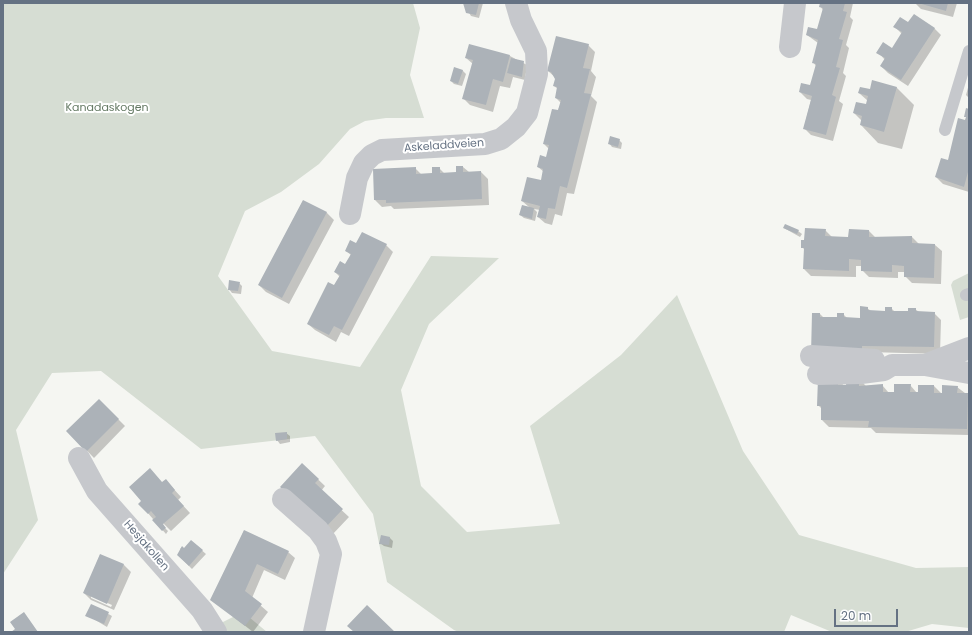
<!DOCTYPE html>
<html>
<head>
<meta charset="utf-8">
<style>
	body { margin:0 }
	#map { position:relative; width:972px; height:635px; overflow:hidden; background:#f5f6f2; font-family:Poppins,sans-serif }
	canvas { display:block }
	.frame { position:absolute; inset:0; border:4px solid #657283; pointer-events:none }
	.scale { position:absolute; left:834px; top:609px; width:64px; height:18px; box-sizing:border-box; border:2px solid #657283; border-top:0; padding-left:5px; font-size:12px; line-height:14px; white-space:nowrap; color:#657283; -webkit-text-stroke:3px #fff; paint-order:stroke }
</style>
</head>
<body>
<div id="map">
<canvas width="972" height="635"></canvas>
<div class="frame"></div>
<div class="scale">20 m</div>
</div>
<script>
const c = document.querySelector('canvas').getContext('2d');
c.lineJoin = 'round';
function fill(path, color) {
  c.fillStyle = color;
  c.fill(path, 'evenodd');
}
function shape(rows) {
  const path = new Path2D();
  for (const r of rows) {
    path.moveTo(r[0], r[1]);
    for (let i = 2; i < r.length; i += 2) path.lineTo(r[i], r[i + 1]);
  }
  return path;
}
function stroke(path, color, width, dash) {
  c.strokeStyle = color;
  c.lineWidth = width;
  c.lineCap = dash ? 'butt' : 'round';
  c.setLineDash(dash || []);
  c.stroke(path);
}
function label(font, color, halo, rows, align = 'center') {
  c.font = font + ' Poppins,sans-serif';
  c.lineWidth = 4;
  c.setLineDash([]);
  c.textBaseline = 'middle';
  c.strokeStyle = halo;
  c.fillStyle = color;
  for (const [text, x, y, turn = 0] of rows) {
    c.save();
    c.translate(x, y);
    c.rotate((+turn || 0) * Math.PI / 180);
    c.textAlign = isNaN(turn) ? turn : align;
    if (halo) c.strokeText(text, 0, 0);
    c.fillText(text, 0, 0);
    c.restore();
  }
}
const green = shape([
	[3,3,413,3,420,28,410,75,424,118,386,118,365,121,350,129,319,164,281,192,245,211,218,276,272,351,360,367,431,256,499,258,429,324,401,390,421,486,467,532,560,524,530,426,621,355,677,295,743,451,799,535,916,568,969,567,969,628,932,624,905,632,832,632,791,615,784,632,459,632,454,630,387,582,373,514,315,436,201,449,101,371,52,373,16,430,38,520,3,574],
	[969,273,969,317,960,320,951,285,953,281],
	[243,612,267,632,203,632]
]);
const shadow = shape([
	[463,3,483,3,479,18,471,16],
	[821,3,853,3,850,17,853,20,846,45,849,48,843,73,846,76,839,101,843,104,833,141,811,135,804,128,811,100,807,99,800,92,811,86,816,66,813,62,818,43,807,35,818,30,823,10,820,6],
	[915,3,957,3,953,17,921,9],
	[909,23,934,28,941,35,908,86,888,73,881,66,885,60,878,52,892,49,902,34,895,27],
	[588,45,595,52,591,71,596,77,591,96,597,102,574,194,567,193,562,216,555,214,552,225,545,223,538,217,540,210,534,209,537,212,535,221,524,218,520,215,529,207,522,201,541,182,544,172,538,167,547,158,549,149,544,144,561,103,556,98,558,89,554,86,556,78,548,71],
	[510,56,527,65,525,80,513,77,510,88,500,86,493,112,470,105,463,98,473,64,466,58],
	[462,70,466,74,462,86,454,84,451,81],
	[969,84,969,98,966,95],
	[896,87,914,105,902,149,878,143,861,125,862,121,854,113,866,106,868,101,859,93],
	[969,106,969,192,943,184,936,177,948,161,966,121,967,118,965,116],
	[619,140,622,143,621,149,612,147,609,143],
	[463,167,469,172,481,172,488,179,489,205,394,209,391,206,382,207,375,200,415,168,421,174,433,174,439,168,445,174,457,173],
	[303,201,327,213,334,220,289,304,266,292,259,285],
	[784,228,798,231,802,234,800,237],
	[825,230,832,237,848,238,869,231,876,238,912,237,919,244,935,245,942,251,941,284,912,283,905,276,905,272,898,272,898,278,869,277,862,270,862,266,856,266,856,277,811,276,804,269,805,250,802,247,805,241],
	[357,244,386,245,393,252,349,336,341,332,336,342,315,330,308,324,340,277,335,272,345,266,351,255,346,251],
	[239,283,242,286,241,294,232,293,229,289],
	[867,308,871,311,886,312,891,308,895,312,909,312,915,309,919,312,934,313,941,320,940,354,868,352,819,361,820,314,824,318,838,318,843,314,847,318,861,319],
	[838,378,844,386,859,379,866,386,882,385,889,393,895,393,910,385,917,393,934,386,943,395,957,387,969,396,969,435,876,433,871,428,829,427,822,420,822,409,818,405],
	[99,400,125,426,94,458,68,431],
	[286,433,290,436,290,442,280,444,277,440],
	[302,464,325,486,321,491,349,517,332,535,288,493],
	[162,483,172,487,181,497,178,500,190,513,171,531,163,523,162,525,168,531,166,534,140,504],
	[244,531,288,552,295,558,285,580,264,570,252,598,268,612,253,632,212,600],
	[390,538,393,541,392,548,384,546,380,543],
	[191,541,206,554,192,569,178,555,182,551,180,549,182,547,184,549],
	[100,555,124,565,131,572,114,610,91,600,84,593],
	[91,596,112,605,111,607,91,598],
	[92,605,112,616,107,627,87,615]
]);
const building = shape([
	[463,3,479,3,476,15,466,13],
	[820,3,845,3,843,11,847,12,839,39,843,40,836,67,840,68,832,95,836,97,826,135,803,129,812,96,799,92,801,83,810,85,816,64,812,63,818,40,806,35,808,27,817,29,823,8,819,7],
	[918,3,948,3,946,11],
	[914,14,935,28,901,80,880,66,885,58,876,53,883,42,892,48,902,32,893,27,900,17,908,22],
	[556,36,589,44,583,68,590,69,584,93,591,94,567,188,560,186,555,209,548,208,546,219,537,217,540,206,521,201,527,177,541,180,543,169,537,167,540,155,546,157,549,145,543,144,552,109,558,110,561,100,555,98,557,87,553,86,555,79,551,72,547,71],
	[469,44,510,55,503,82,493,79,486,105,462,99,473,60,465,58],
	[511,58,524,61,522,77,507,73],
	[454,67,463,70,458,84,450,81],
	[872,80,897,87,884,132,860,125,862,116,853,113,856,102,866,104,868,96,858,93,860,87,870,89],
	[966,108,969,109,969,173,968,172,964,187,935,177,941,158,948,160,958,118,965,120,966,117,964,117],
	[610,136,620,139,618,147,608,144],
	[456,166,463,166,463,172,481,171,482,199,386,203,386,200,374,200,373,169,416,167,416,174,432,173,432,167,440,167,440,173,456,172],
	[303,200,327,212,282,298,258,285],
	[522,205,534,208,532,219,519,215],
	[785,224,799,230,797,234,783,228],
	[805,228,826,229,825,236,848,237,849,229,869,230,869,237,912,236,912,243,935,244,934,278,904,277,904,266,892,265,892,272,861,271,861,260,849,259,849,271,803,269,804,248,801,248,801,240,804,240],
	[362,232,387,244,342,330,334,326,329,335,307,324,328,282,334,285,340,275,334,272,340,261,345,264,351,254,345,251,350,240,356,243],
	[229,280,240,282,238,291,228,290],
	[860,306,868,307,868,310,885,311,885,307,892,307,892,311,908,311,908,308,916,308,916,311,935,312,934,347,862,346,862,353,811,354,812,313,820,313,820,317,837,317,837,313,844,313,844,317,860,318],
	[838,377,838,385,846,385,847,378,859,378,859,386,883,384,883,392,894,392,894,384,911,384,910,392,918,392,918,385,934,385,934,393,942,393,942,385,958,386,957,393,968,393,967,429,868,427,869,421,821,420,821,406,817,406,818,378],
	[99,399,119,419,86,452,66,431],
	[287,432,287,439,276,441,275,433],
	[302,463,319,479,315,483,343,509,325,528,280,487],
	[150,468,162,482,166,479,175,490,172,493,184,506,163,524,166,528,162,531,152,520,156,517,151,511,148,514,138,504,141,501,129,487],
	[244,530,289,551,278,574,257,564,245,591,262,604,245,626,210,600],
	[381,535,390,537,389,545,379,544],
	[191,540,203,550,189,566,177,555,182,546,184,548],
	[100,554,124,564,107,604,83,593],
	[91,604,109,612,104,624,85,616],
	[367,605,395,632,354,632,347,626],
	[24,612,38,632,11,632,15,629,10,622]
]);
const service = shape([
	[945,130,969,51],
	[966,295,969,294]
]);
const minor = shape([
	[790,47,795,3],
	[350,214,357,178,364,163,372,155,382,150,485,144,501,139,516,127,527,113,537,74,536,51,521,20,516,3],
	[811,356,874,360],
	[925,365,969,348],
	[818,374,861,373,884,370,892,365,925,365,969,373],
	[79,458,97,491,202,610,216,632],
	[283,499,318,530,326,541,331,554,314,632]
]);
const parkNames = [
	["Kanadaskogen",107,108]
];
const streetNames = [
	["Askeladdveien",444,146,-4],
	["Hesjakollen",146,546,49]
];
fill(green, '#d6ddd3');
fill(shadow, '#0003');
fill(building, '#acb2b8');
stroke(service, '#c6c8cc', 12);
stroke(minor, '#c6c8cc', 22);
label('11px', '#657a64', '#fff', parkNames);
label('11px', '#657283', '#fff', streetNames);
</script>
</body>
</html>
